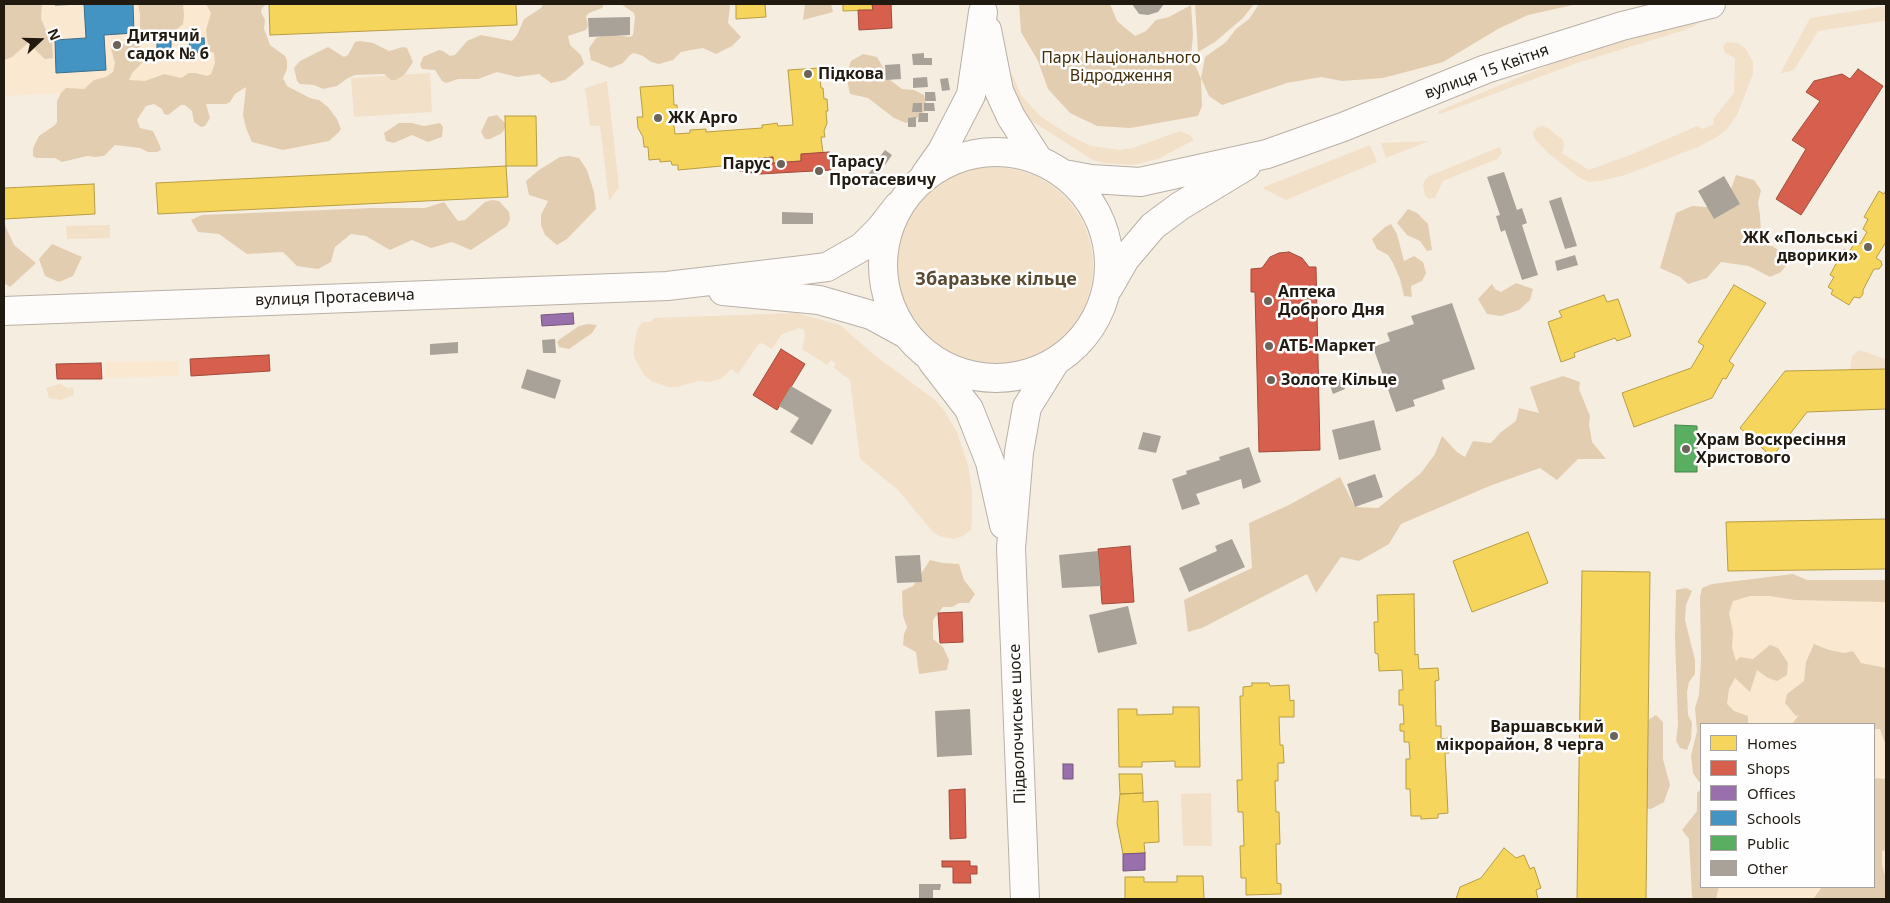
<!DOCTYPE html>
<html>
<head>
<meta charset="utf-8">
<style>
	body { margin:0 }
	#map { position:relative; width:1890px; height:903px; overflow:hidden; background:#f6ede1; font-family:"Noto Sans",sans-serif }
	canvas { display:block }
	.frame { position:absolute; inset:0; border:5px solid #211a10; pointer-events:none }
	.legend { position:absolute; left:1700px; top:723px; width:175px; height:165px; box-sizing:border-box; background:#fefefe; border:1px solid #a6a39f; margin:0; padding:6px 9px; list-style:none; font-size:15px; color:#211a10 }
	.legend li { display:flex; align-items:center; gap:10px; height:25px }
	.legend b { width:25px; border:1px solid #a6a39f }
	.north { position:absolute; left:15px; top:15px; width:50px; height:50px; -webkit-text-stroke:4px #fefefe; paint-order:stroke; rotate:69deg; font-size:14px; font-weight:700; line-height:20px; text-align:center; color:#211a10 }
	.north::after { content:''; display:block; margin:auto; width:18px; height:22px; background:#211a10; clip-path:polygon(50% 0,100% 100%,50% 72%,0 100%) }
</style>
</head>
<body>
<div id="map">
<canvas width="1890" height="903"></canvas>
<div class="frame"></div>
<ul class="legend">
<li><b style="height:14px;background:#f6d55c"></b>Homes</li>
<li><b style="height:14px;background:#d6604d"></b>Shops</li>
<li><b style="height:14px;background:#9970ab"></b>Offices</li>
<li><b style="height:14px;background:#4393c3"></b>Schools</li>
<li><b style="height:14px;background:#5aae61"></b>Public</li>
<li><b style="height:14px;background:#a9a298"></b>Other</li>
</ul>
<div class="north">N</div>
</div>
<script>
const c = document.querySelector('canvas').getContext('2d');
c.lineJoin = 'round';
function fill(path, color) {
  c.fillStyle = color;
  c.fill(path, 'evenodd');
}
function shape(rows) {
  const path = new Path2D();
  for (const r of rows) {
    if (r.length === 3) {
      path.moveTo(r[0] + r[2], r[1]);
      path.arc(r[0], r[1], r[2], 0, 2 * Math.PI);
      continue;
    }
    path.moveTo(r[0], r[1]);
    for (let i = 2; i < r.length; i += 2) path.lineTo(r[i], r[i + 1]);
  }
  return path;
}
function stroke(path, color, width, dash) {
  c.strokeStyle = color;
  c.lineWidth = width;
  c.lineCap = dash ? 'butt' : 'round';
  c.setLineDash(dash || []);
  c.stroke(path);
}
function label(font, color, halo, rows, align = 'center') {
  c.font = font + ' "Noto Sans",sans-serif';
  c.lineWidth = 5;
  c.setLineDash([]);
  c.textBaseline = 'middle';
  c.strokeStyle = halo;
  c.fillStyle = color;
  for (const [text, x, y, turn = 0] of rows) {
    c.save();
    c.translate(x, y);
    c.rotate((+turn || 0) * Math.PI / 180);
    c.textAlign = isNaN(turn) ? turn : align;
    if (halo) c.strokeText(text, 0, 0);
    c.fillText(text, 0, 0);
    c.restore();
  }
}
const built = shape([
	[4,4,228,4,232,85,4,96],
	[179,361,179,376,105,378,105,362],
	[1886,589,1886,899,1705,899,1705,887,1874,887,1874,724,1711,724,1715,590]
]);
const green = shape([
	[1886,6,1886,23,1884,21,1818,31,1794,70,1780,74,1810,18],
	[1700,23,1685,30,1577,63,1440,114,1438,114,1439,111,1476,95,1559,61,1674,26],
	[1727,42,1738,43,1746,49,1753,62,1753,74,1737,115,1727,129,1717,137,1698,147,1625,175,1600,181,1589,182,1580,178,1548,153,1534,138,1533,132,1538,127,1543,126,1549,129,1563,140,1564,147,1562,153,1589,170,1635,153,1697,126,1703,129,1714,124,1713,119,1734,93,1735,58,1725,53,1723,46],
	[1007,70,1013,76,1021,95,1040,116,1069,135,1091,146,1120,150,1133,148,1180,131,1190,135,1194,140,1158,159,1133,165,1104,163,1093,160,1030,120,1012,99],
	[430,73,432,112,354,117,351,78],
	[607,81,619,187,609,201,600,126,590,126,585,88],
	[1429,141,1386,158,1381,143],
	[1370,145,1377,162,1286,200,1264,189,1264,187],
	[1500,147,1502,153,1497,159,1443,181,1435,198,1429,199,1425,196,1423,185,1425,180,1429,176],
	[994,266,99],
	[110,225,110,238,67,239,66,226],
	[796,313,840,325,877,357,934,399,944,410,957,432,968,465,972,492,972,521,971,530,967,533,961,537,954,539,939,536,932,531,897,489,860,459,850,380,833,367,836,364,831,360,827,365,802,349,805,336,804,330,799,328,781,335,772,349,762,343,758,345,738,374,731,369,721,379,708,382,698,381,677,387,668,387,651,381,644,375,634,357,634,347,637,330,642,322,651,322,654,318],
	[1859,350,1886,359,1886,398,1876,403,1848,384,1852,356],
	[60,384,68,388,73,387,74,395,61,400,49,398,46,388],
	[1211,793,1212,846,1183,846,1181,794]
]);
const forest = shape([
	[4,4,42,4,41,19,52,43,53,58,45,59,28,43,12,57,4,60],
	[138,4,183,4,184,15,183,24,173,33,151,41,143,41,140,33,140,14],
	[206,4,267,4,262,8,261,12,265,20,264,29,270,45,285,56,287,60,287,69,283,78,287,86,310,98,319,100,328,107,337,119,341,129,338,133,329,141,283,150,252,142,246,128,243,115,246,87,235,94,230,102,226,104,206,104,210,118,205,126,201,127,194,122,192,111,185,105,181,105,168,115,164,114,162,109,154,104,146,106,137,120,140,128,153,131,160,146,161,150,157,152,148,152,140,148,115,145,104,156,95,157,87,156,62,162,55,158,36,158,33,156,33,148,39,136,55,125,57,122,57,101,61,93,66,88,84,89,94,80,106,77,113,72,115,63,111,49,129,42,133,42,141,47,145,60,132,73,129,80,145,81,164,74,181,78,189,73,195,73,207,76,211,74,215,63,214,53,209,51,206,30,211,13],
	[543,4,604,4,602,8,589,13,586,16,588,26,586,30,568,36,570,45,581,55,584,64,565,80,551,83,539,74,517,77,497,72,478,79,458,79,446,83,442,81,435,70,422,69,420,65,423,57,439,50,443,51,450,56,455,55,467,41,481,35,512,41,517,35,524,19,541,8],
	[621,4,727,4,730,6,728,23,741,37,732,46,716,54,703,48,691,50,681,52,673,60,659,64,651,62,643,56,634,53,630,55,623,63,611,68,591,60,589,48,596,38,608,34,630,37,633,35,635,17,634,13],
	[805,4,831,4,833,12,803,20],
	[1019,4,1110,4,1117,21,1135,36,1146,31,1156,20,1169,17,1191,5,1193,35,1191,55,1201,79,1202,106,1198,116,1130,128,1097,126,1070,113,1048,89,1038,61,1021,32],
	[1195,4,1254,4,1243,18,1215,42,1198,52],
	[1259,4,1577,4,1528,15,1498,29,1443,62,1421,68,1383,78,1342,81,1321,77,1287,83,1222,105,1209,96,1201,78,1205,57,1226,42,1236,29,1249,19],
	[360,41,373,43,389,51,403,47,407,48,413,62,405,74,396,80,391,80,384,74,355,75,348,78,337,86,323,89,314,85,300,84,297,81,294,68,300,61,328,47,344,57,348,55,355,42],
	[863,54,877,57,890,80,902,89,914,90,924,95,927,109,917,118,906,123,894,118,868,98,850,94,846,75,851,61],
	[497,115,507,125,502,133,490,139,485,139,481,132,488,117],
	[399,123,412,123,424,126,440,123,443,127,442,137,428,142,412,135,394,143,386,141,384,133],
	[569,156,579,158,587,170,594,192,596,209,567,239,557,245,545,235,541,225,541,215,548,201,529,195,526,181,539,170,560,157],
	[1736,175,1754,180,1761,190,1758,203,1760,215,1761,232,1770,245,1790,257,1788,263,1781,272,1770,277,1749,266,1721,262,1707,278,1688,284,1680,277,1660,268,1676,213,1692,206,1708,207,1731,189],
	[492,200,499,201,509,212,510,219,507,226,471,250,452,242,431,248,412,240,390,250,366,236,351,234,335,247,331,262,318,269,297,266,283,252,247,254,219,234,198,232,191,220,202,215,373,208,425,208,444,202,458,221,465,220,485,202],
	[1408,209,1417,213,1428,224,1432,250,1427,251,1420,241,1407,235,1397,223],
	[4,223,14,245,36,263,10,287,4,283],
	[1391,224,1397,234,1404,261,1414,256,1423,262,1426,273,1422,281,1411,286,1412,297,1404,296,1400,279,1393,263,1388,255,1377,249,1372,239,1385,227],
	[52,244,82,257,73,276,59,282,45,276,39,259],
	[1516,283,1533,289,1530,300,1519,310,1501,316,1487,314,1478,299,1492,284,1495,289,1501,292],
	[588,324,597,325,592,333,569,349,559,347,557,342,560,339,579,326],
	[1563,376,1580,382,1579,389,1590,416,1589,424,1592,442,1606,459,1578,459,1557,480,1540,468,1492,485,1401,524,1389,544,1359,561,1341,557,1316,593,1307,574,1202,628,1188,632,1184,600,1252,568,1249,523,1289,505,1340,477,1355,507,1378,508,1421,473,1435,454,1442,436,1457,452,1465,457,1473,441,1491,443,1501,432,1516,421,1519,408,1539,413,1530,387],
	[930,560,943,563,959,564,964,580,975,594,969,603,959,603,952,607,943,607,933,620,933,639,943,647,949,660,947,670,919,674,916,652,903,645,904,634,907,627,903,616,902,591,913,586],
	[1793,574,1807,580,1886,580,1886,602,1795,600,1769,596,1750,596,1733,601,1729,613,1733,632,1732,648,1736,661,1740,657,1753,659,1770,645,1778,648,1788,663,1787,675,1777,681,1768,678,1757,670,1750,692,1735,678,1729,689,1727,704,1734,711,1748,716,1748,724,1701,724,1701,782,1699,782,1693,773,1691,756,1697,731,1695,708,1699,695,1701,658,1700,597,1702,588,1712,584],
	[1686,588,1692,591,1686,605,1685,620,1695,660,1695,674,1689,682,1687,692,1688,715,1692,723,1691,739,1687,750,1680,748,1676,741,1678,724,1675,637,1676,590],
	[1814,644,1829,650,1844,653,1853,651,1861,663,1886,668,1886,746,1880,729,1874,729,1874,724,1792,724,1799,715,1796,716,1785,703,1787,694,1804,681,1806,662],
	[1656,715,1663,722,1663,759,1670,785,1664,802,1651,809,1640,808,1648,720],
	[1874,778,1886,779,1886,850,1882,851,1882,864,1886,880,1886,899,1813,899,1822,887,1874,887],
	[1701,789,1701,887,1719,887,1716,899,1695,899,1692,897,1689,839,1682,830,1697,811,1697,793]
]);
const homes = shape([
	[269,4,516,4,517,25,270,35,269,4],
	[736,4,765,4,766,17,736,19,736,4],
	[843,4,872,4,873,10,843,11,843,4],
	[819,68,821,88,823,88,824,99,827,99,828,111,826,111,827,123,824,131,825,137,821,137,823,153,801,154,801,161,773,163,773,157,732,161,733,165,678,170,678,165,672,165,671,161,660,162,660,159,649,160,648,147,644,147,643,137,638,128,637,117,643,117,640,87,673,85,674,105,677,105,678,119,673,119,675,134,690,133,690,130,706,129,706,132,762,128,762,125,771,124,777,123,778,126,793,125,788,70,819,68],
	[505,116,536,116,537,166,506,166,505,116],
	[506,166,508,197,158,214,156,183,506,166],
	[94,184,95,214,4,219,4,188,94,184],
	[1886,190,1886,242,1876,258,1881,261,1882,265,1879,269,1874,269,1863,290,1863,294,1860,298,1854,297,1849,305,1831,294,1833,290,1828,287,1834,277,1830,275,1844,249,1849,252,1856,241,1860,244,1867,232,1863,229,1868,219,1864,217,1879,191,1884,194,1886,190],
	[1734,285,1766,303,1729,361,1734,365,1726,379,1723,378,1712,398,1634,427,1622,393,1691,368,1704,346,1698,342,1734,285],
	[1604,295,1607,302,1618,299,1631,336,1617,341,1615,338,1574,353,1575,357,1561,362,1548,322,1562,317,1559,311,1604,295],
	[1886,369,1886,409,1807,412,1772,457,1740,428,1785,371,1886,369],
	[1886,519,1886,569,1728,571,1726,522,1886,519],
	[1528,532,1548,583,1472,612,1453,561,1528,532],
	[1582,571,1650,572,1646,899,1577,899,1582,571],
	[1414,594,1415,655,1418,654,1419,669,1438,668,1439,680,1435,681,1436,726,1441,726,1441,739,1449,738,1449,753,1445,753,1448,813,1438,814,1438,818,1421,819,1421,816,1411,816,1410,789,1406,789,1406,759,1410,759,1409,742,1404,742,1404,731,1400,731,1400,724,1404,724,1403,705,1399,705,1399,690,1403,690,1402,670,1379,671,1378,654,1375,653,1374,622,1378,622,1377,595,1414,594],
	[1252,683,1269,683,1270,686,1289,685,1290,701,1294,700,1294,717,1279,717,1280,745,1283,745,1284,763,1278,763,1278,781,1275,781,1276,812,1279,812,1280,844,1276,844,1277,883,1281,884,1281,894,1246,895,1246,878,1241,878,1240,846,1244,846,1243,812,1238,812,1237,780,1242,780,1240,696,1243,696,1243,687,1252,686,1252,683],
	[1173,707,1199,707,1200,767,1175,767,1175,761,1142,762,1142,767,1119,767,1118,709,1137,709,1137,715,1173,714,1173,707],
	[1119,774,1142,774,1143,793,1120,794,1119,774],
	[1143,793,1143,802,1158,801,1159,842,1144,843,1145,853,1123,854,1117,823,1120,794,1143,793],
	[1504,848,1516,858,1524,855,1530,869,1534,867,1541,888,1536,890,1538,899,1456,899,1460,887,1481,878,1504,848],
	[1177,876,1203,876,1204,899,1125,899,1125,877,1144,877,1144,882,1177,882,1177,876]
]);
const shops = shape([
	[872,4,891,4,892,28,859,30,858,10,873,10,872,4],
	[1858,69,1883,86,1801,215,1776,199,1806,149,1792,140,1820,101,1806,92,1814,81,1842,74,1850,79,1858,69],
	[829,152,831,170,760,174,739,171,733,165,732,161,773,157,773,163,801,161,801,154,829,152],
	[1289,252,1302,258,1309,267,1316,267,1320,450,1259,452,1255,292,1251,292,1251,269,1262,268,1270,257,1279,253,1289,252],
	[781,349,805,364,777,410,753,395,781,349],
	[269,355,270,371,191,376,190,359,269,355],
	[101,363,102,379,57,379,56,364,101,363],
	[1130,546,1134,602,1102,604,1098,549,1130,546],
	[962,612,963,642,940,643,938,613,962,612],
	[965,789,966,838,950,839,949,790,965,789],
	[942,861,970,861,970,866,977,866,977,874,970,874,971,883,953,883,953,867,942,867,942,861]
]);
const offices = shape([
	[573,313,574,324,542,326,541,315,573,313],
	[1063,764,1073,764,1073,779,1063,779,1063,764],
	[1145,853,1145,870,1123,871,1123,854,1145,853]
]);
const schools = shape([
	[55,4,133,4,134,33,104,35,106,70,56,73,55,40,86,38,84,4,55,5,55,4],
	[204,38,205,52,190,53,189,39,204,38],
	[157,39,171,39,171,50,157,50,157,39]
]);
const public = shape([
	[1675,425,1697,426,1697,472,1675,472,1675,425]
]);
const building = shape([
	[1132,4,1164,4,1158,12,1148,15,1139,14],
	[630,17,630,35,589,37,588,18],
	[924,53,924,58,932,58,932,65,913,65,912,54],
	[900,64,901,79,886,80,885,65],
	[927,77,928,87,913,88,913,78],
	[948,78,950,90,942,91,940,79],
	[925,92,935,92,936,101,925,101],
	[913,103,922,103,922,112,912,112],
	[924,103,934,103,935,111,924,111],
	[919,113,928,113,928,122,918,122],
	[916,117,916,127,908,127,908,118],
	[885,150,892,155,885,165,878,159],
	[875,166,880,170,873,179,868,174],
	[1504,172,1517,210,1522,208,1527,223,1522,225,1538,275,1522,280,1505,230,1501,232,1496,216,1500,215,1487,177],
	[1724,176,1740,204,1714,219,1698,191],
	[1561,197,1577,246,1565,249,1549,201],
	[782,212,813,213,813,224,782,224],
	[1575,255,1578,265,1557,271,1555,261],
	[1452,303,1475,369,1442,380,1445,389,1413,400,1415,406,1396,412,1373,347,1390,341,1387,333,1414,324,1411,316],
	[555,339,556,353,543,353,542,340],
	[458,342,458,353,430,355,430,344],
	[527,369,561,380,555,399,521,388],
	[1341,379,1345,389,1333,394,1329,383],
	[791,386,832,410,812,445,790,432,799,418,779,406],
	[1374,420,1381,450,1339,460,1332,430],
	[1143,432,1161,436,1156,453,1138,449],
	[1249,447,1261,482,1243,489,1241,479,1196,494,1200,504,1182,510,1172,479,1187,474,1186,471,1220,460,1219,457],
	[1375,474,1383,497,1355,507,1347,484],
	[1232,539,1245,567,1189,592,1179,568,1217,551,1215,546],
	[1098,551,1101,586,1062,588,1059,555],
	[920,555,922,582,897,583,895,556],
	[1128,606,1137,644,1098,653,1089,615],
	[970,709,972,755,937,757,935,711],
	[919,884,941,884,940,890,933,890,933,899,919,899]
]);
const primary = shape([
	[987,30,999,91,1011,117,1038,159],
	[925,175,942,151,971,95,983,12]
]);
const trunk = shape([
	[996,265,113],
	[1064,174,1091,179,1140,182,1267,154,1343,127,1486,69,1622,26,1711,4],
	[1109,287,1125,259,1153,226,1180,206,1246,166],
	[723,291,819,300,871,315,904,333],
	[4,311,667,286,803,270,827,267,862,247,880,229,898,206],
	[932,361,969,409,990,462,1004,525],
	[1025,899,1011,548,1019,452,1027,407,1055,362]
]);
const markers = [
	[117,45,5,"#6c6459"],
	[808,74,5,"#6c6459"],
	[658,118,5,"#6c6459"],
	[781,164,5,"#6c6459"],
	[819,171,5,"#6c6459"],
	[1868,247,5,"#6c6459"],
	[1268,301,5,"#6c6459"],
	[1269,346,5,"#6c6459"],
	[1271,380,5,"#6c6459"],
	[1686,449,5,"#6c6459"],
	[1614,736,5,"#6c6459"]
];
const poiNames = [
	["Дитячий",127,36],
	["садок № 6",127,54],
	["Підкова",818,74],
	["ЖК Арго",668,118],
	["Тарасу",829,162],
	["Протасевичу",829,180],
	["Парус",771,164,"right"],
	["ЖК «Польські",1858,238,"right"],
	["дворики»",1858,256,"right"],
	["Аптека",1278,292],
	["Доброго Дня",1278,310],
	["АТБ-Маркет",1279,346],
	["Золоте Кільце",1281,380],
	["Храм Воскресіння",1696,440],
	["Христового",1696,458],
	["Варшавський",1604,727,"right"],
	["мікрорайон, 8 черга",1604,745,"right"]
];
const parkNames = [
	["Парк Національного",1121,58],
	["Відродження",1121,76]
];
const streetNames = [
	["вулиця 15 Квітня",1487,72,-20],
	["вулиця Протасевича",335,298,-2],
	["Підволочиське шосе",1018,724,-92]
];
const neighbourhoodNames = [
	["Збаразьке кільце",996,280]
];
fill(built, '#fae8d0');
fill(green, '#f2e0c9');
fill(forest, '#e3cdb0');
fill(homes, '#f6d55c');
stroke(homes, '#b69d45', 1);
fill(shops, '#d6604d');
stroke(shops, '#a04b3b', 1);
fill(offices, '#9970ab');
stroke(offices, '#75567c', 1);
fill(schools, '#4393c3');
stroke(schools, '#396f8d', 1);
fill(public, '#5aae61');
stroke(public, '#498249', 1);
fill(building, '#a9a298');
stroke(primary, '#b8b0a6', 30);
stroke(trunk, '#b8b0a6', 30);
stroke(primary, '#fefcfa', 28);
stroke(trunk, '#fefcfa', 28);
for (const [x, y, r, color] of markers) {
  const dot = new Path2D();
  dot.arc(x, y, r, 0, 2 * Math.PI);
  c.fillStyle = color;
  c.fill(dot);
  stroke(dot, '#fefefe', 2);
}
label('bold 16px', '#211a10', '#fefefe', poiNames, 'left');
label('16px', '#442e09', '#fefefe', parkNames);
label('16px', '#211a10', '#fefefe', streetNames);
label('bold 18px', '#5c4b33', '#fefefe', neighbourhoodNames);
</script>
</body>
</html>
